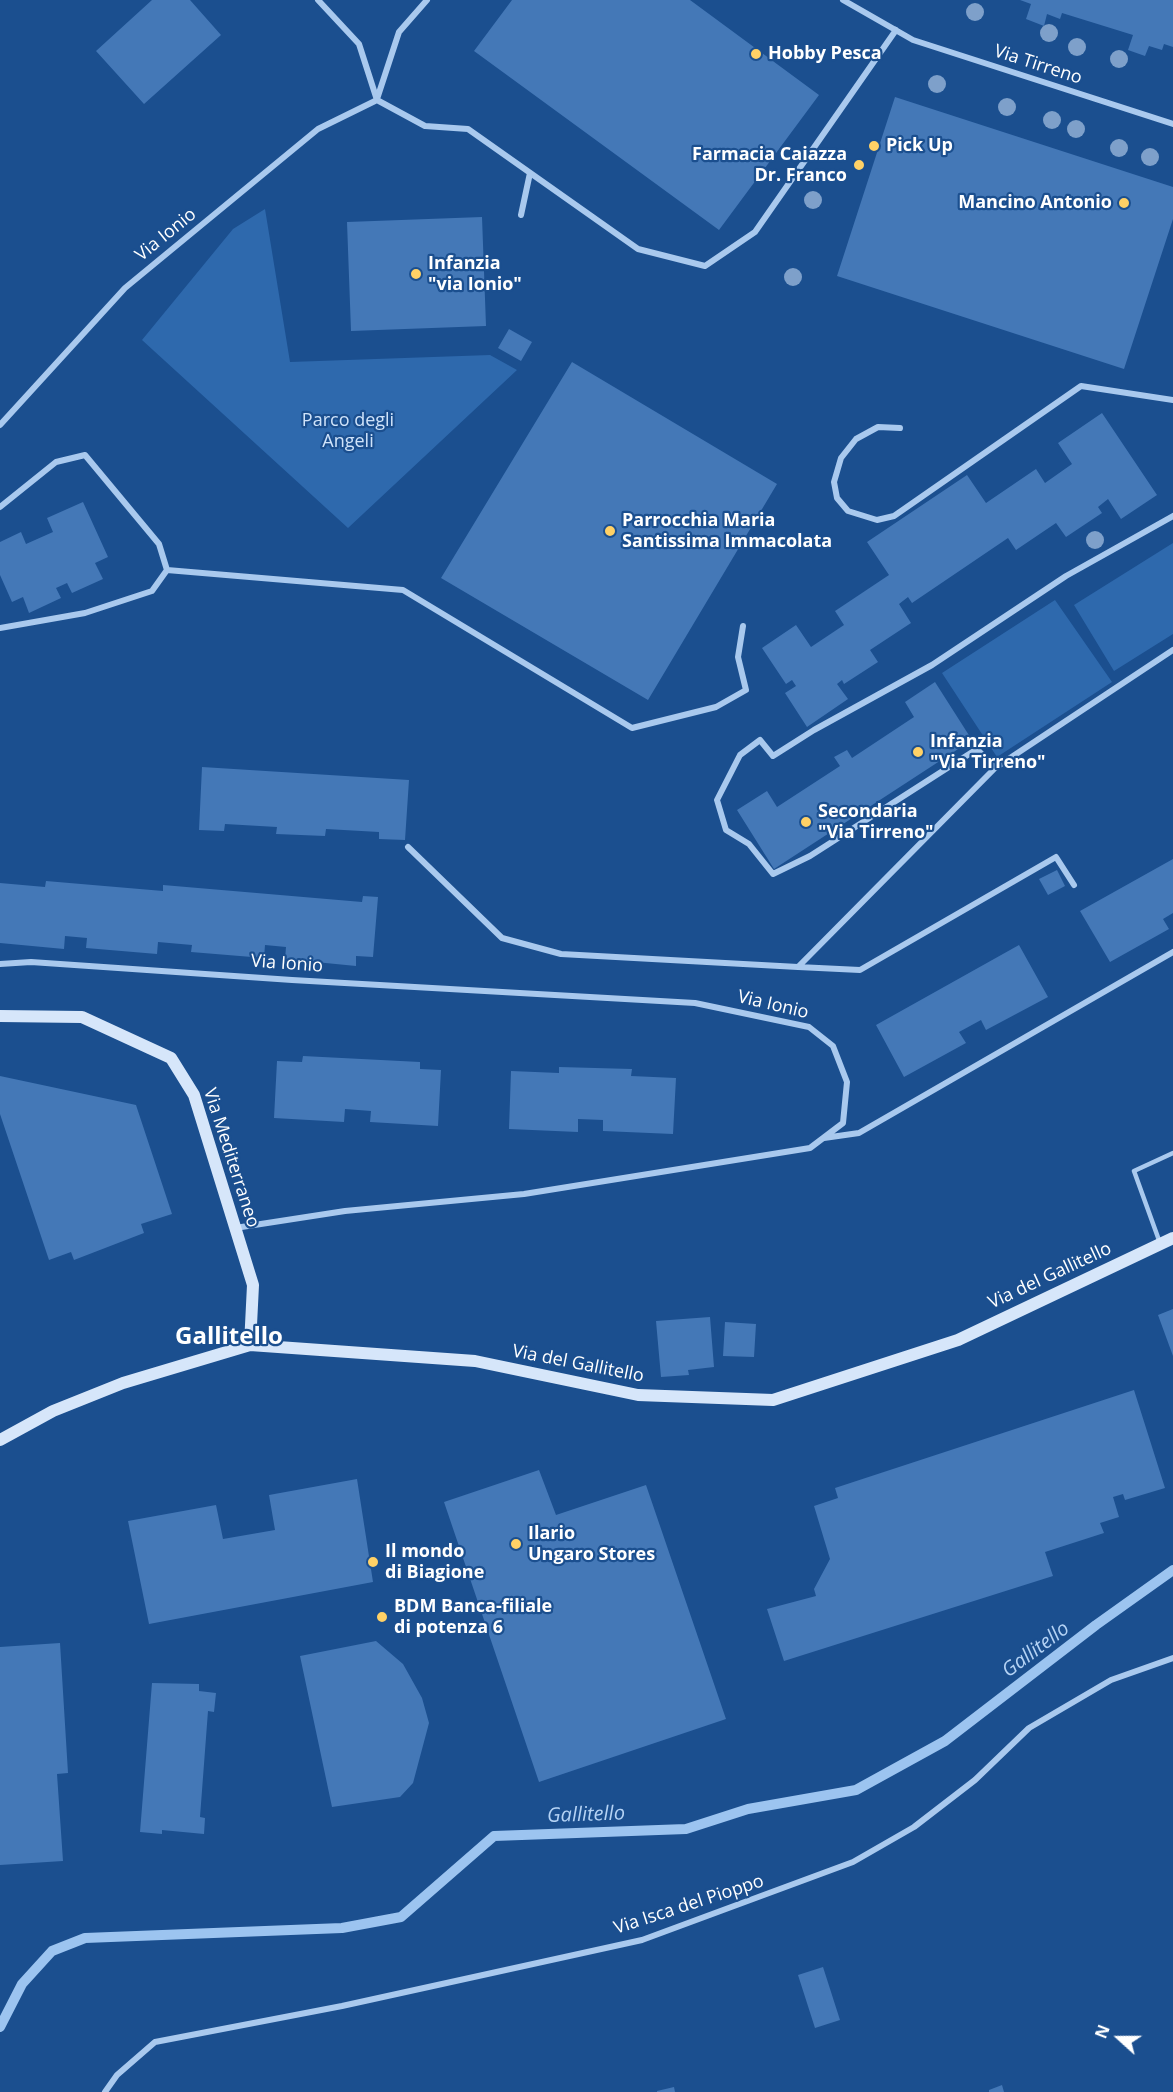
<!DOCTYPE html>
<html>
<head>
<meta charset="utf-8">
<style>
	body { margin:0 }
	#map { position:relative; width:1173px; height:2092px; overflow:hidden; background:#1b4f8f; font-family:"Open Sans",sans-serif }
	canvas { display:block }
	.north { position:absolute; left:1089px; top:2008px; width:60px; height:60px; -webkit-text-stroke:4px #1b4f8f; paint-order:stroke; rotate:291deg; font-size:16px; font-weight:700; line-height:24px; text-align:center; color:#fff }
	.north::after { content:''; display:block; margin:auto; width:21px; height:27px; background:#fff; clip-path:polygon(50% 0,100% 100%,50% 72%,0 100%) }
</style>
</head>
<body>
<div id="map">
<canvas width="1173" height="2092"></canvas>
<div class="north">N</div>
</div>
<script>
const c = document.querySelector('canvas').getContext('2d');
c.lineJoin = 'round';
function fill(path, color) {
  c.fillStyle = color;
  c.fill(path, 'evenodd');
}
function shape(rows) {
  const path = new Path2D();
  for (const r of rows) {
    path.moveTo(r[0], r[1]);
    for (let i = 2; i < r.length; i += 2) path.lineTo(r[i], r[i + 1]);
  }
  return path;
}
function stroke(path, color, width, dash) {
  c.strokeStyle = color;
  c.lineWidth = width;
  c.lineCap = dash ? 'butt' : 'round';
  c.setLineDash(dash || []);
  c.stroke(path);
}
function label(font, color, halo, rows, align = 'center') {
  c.font = font + ' "Open Sans",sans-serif';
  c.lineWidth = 4.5;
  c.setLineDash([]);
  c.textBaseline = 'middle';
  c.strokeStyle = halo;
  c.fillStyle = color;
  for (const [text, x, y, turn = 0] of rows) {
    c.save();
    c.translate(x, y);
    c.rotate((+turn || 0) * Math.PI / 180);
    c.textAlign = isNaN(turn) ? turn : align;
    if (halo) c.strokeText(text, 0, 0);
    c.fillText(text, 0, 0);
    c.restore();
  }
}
const green = shape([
	[265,209,290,362,490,355,517,370,348,528,142,340,233,229],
	[1173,543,1173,634,1114,671,1074,605],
	[1055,600,1112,682,997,757,942,673]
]);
const stream = shape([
	[0,2027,22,1984,52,1951,85,1938,342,1928,401,1917,494,1836,686,1829,748,1809,856,1790,945,1741,1096,1625,1173,1570]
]);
const building = shape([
	[152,0,190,0,221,35,144,104,96,51],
	[512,0,690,0,819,95,719,230,474,51],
	[1020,0,1173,0,1173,47,1164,44,1162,50,1149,46,1145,56,1128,50,1133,35,1062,13,1060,19,1047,14,1044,26,1026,19,1031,4],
	[895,97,1173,187,1173,219,1124,369,837,276],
	[482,217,486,326,351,331,347,222],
	[509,329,532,342,521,361,498,348],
	[572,362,777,484,648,700,441,578],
	[1102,413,1157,495,1121,519,1108,499,1098,507,1102,513,1066,537,1056,523,1016,550,1008,538,912,603,908,597,899,604,911,623,870,650,878,662,844,684,842,680,837,684,848,699,807,727,785,693,796,686,792,680,786,684,762,648,796,625,811,647,844,625,835,611,889,575,867,542,967,475,986,503,1036,469,1045,483,1072,464,1058,443],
	[83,502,108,557,95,563,103,579,72,593,67,583,56,588,61,598,29,613,23,597,12,602,0,575,0,542,21,532,26,544,53,532,47,518],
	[935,682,972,740,774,869,737,810,767,791,777,807,840,766,834,757,847,750,852,758,914,717,905,702],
	[202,767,409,780,405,840,379,839,379,832,326,829,325,836,276,834,277,827,225,824,224,831,199,830],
	[1173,859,1173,913,1163,919,1169,929,1110,962,1080,911],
	[1057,870,1065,886,1048,895,1039,879],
	[46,881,163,891,163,885,362,902,363,896,378,897,373,957,356,956,356,966,285,959,286,947,265,945,264,958,191,952,192,945,158,942,157,954,86,948,87,938,65,936,64,949,0,943,0,883,45,887],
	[1019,945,1048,997,986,1030,981,1020,959,1032,966,1043,904,1077,876,1025],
	[303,1056,420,1062,420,1069,441,1070,438,1126,370,1122,371,1111,345,1109,344,1122,274,1118,277,1061,302,1062],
	[559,1067,632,1069,631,1076,676,1078,673,1134,603,1131,603,1120,578,1119,578,1132,509,1129,511,1071,559,1073],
	[0,1076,136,1105,172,1214,141,1224,144,1233,74,1260,71,1252,49,1260,0,1114],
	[1173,1309,1173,1356,1158,1315],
	[710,1317,714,1367,688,1370,689,1375,661,1377,656,1321],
	[725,1322,756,1324,754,1357,723,1356],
	[1134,1390,1165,1488,1125,1500,1123,1494,1113,1497,1119,1517,1100,1523,1104,1533,1045,1552,1053,1576,784,1661,767,1609,816,1596,814,1589,830,1559,814,1506,838,1498,835,1488],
	[539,1470,556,1515,646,1485,726,1719,539,1782,444,1502],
	[357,1479,373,1582,149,1624,128,1521,216,1505,223,1539,275,1530,269,1495],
	[376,1641,403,1664,422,1698,429,1723,413,1783,400,1797,332,1807,300,1656],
	[60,1643,68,1773,57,1774,63,1861,0,1865,0,1647],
	[152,1683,199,1684,199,1691,216,1693,214,1712,208,1711,200,1817,205,1818,204,1834,162,1830,162,1834,140,1832],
	[823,1967,840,2020,815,2028,798,1975],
	[1002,2085,1004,2092,989,2092,989,2090],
	[674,2087,675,2092,657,2092,657,2091]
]);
const lane = shape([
	[1160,1243,1134,1171,1173,1153]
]);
const street = shape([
	[318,0,359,44,377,100,425,126,468,129,638,249,705,266,755,232,896,30],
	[843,0,913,40,1173,124],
	[377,99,399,32,427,0],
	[521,215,530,173],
	[0,425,125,288,318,129,377,100],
	[900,428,878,427,856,439,841,458,834,482,837,498,848,511,877,520,894,516,1081,386,1173,400],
	[0,507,56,462,85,455,159,544,167,570,152,591,85,613,0,628],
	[167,570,403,590,632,728,716,707,746,690,738,657,743,626],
	[995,768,1173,650],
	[408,847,502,938,561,954,798,967],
	[1074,885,1056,857,860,970,798,967,995,768,977,749,810,856,773,874,749,844,726,830,717,800,740,755,760,740,773,756,814,730,932,665,1066,576,1173,516],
	[0,964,31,962,292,980,695,1003,809,1027,833,1046,847,1082,843,1123,810,1148,524,1194,345,1211,235,1228],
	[824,1138,859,1133,1173,952],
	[105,2092,117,2075,155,2042,342,2006,642,1940,853,1862,914,1827,975,1780,1029,1728,1111,1680,1173,1658]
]);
const secondary = shape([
	[0,1016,82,1017,171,1058,194,1095,253,1285,250,1345],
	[0,1440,53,1411,123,1383,250,1345,475,1361,638,1395,773,1400,958,1340,1173,1238]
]);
const trees = [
	[975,12],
	[1049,33],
	[1077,47],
	[1119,59],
	[937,84],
	[1007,107],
	[1052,120],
	[1076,129],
	[1119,148],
	[1150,157],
	[813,200],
	[793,277],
	[1095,540]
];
const markers = [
	[756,54,6,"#ffd166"],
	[874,146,6,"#ffd166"],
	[859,165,6,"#ffd166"],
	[1124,203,6,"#ffd166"],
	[416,274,6,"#ffd166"],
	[610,531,6,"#ffd166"],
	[918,752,6,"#ffd166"],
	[806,822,6,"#ffd166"],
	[516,1544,6,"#ffd166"],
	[373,1562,6,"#ffd166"],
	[382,1617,6,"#ffd166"]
];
const poiNames = [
	["Hobby Pesca",768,54],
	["Pick Up",886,146],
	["Farmacia Caiazza",847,155,"right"],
	["Dr. Franco",847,176,"right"],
	["Mancino Antonio",1112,203,"right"],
	["Infanzia",428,264],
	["\"via Ionio\"",428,285],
	["Parrocchia Maria",622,521],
	["Santissima Immacolata",622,542],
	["Infanzia",930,742],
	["\"Via Tirreno\"",930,763],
	["Secondaria",818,812],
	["\"Via Tirreno\"",818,833],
	["Ilario",528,1534],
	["Ungaro Stores",528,1555],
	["Il mondo",385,1552],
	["di Biagione",385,1573],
	["BDM Banca-filiale",394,1607],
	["di potenza 6",394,1628]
];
const streetNames = [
	["Via Tirreno",1038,65,18],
	["Via Ionio",166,235,-39],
	["Via Ionio",287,964,4],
	["Via Ionio",773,1005,13],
	["Via Mediterraneo",231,1158,72],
	["Via del Gallitello",1050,1276,-25],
	["Via del Gallitello",578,1364,11],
	["Via Isca del Pioppo",689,1905,-18]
];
const parkNames = [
	["Parco degli",348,421],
	["Angeli",348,442]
];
const waterNames = [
	["Gallitello",1036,1650,-37],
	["Gallitello",586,1815,-2]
];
const districtNames = [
	["Gallitello",229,1337]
];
fill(green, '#2e69ad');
stroke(stream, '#9cc4f0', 10);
fill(building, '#4478b7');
stroke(lane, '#a9c9ee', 4.5);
stroke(street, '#a9c9ee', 6);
stroke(secondary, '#d6e6fa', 12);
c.fillStyle = '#7ea0ca';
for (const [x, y] of trees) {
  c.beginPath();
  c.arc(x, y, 9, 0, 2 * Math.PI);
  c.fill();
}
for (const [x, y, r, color] of markers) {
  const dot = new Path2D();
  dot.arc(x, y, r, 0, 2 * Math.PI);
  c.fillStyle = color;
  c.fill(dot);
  stroke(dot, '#1b4f8f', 2);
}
label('bold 18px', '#fff', '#1b4f8f', poiNames, 'left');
label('18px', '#fff', '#1b4f8f', streetNames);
label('18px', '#cfe3fa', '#1b4f8f', parkNames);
label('italic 20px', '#b5d3f5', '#1b4f8f', waterNames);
label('bold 24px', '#fff', '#1b4f8f', districtNames);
</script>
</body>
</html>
